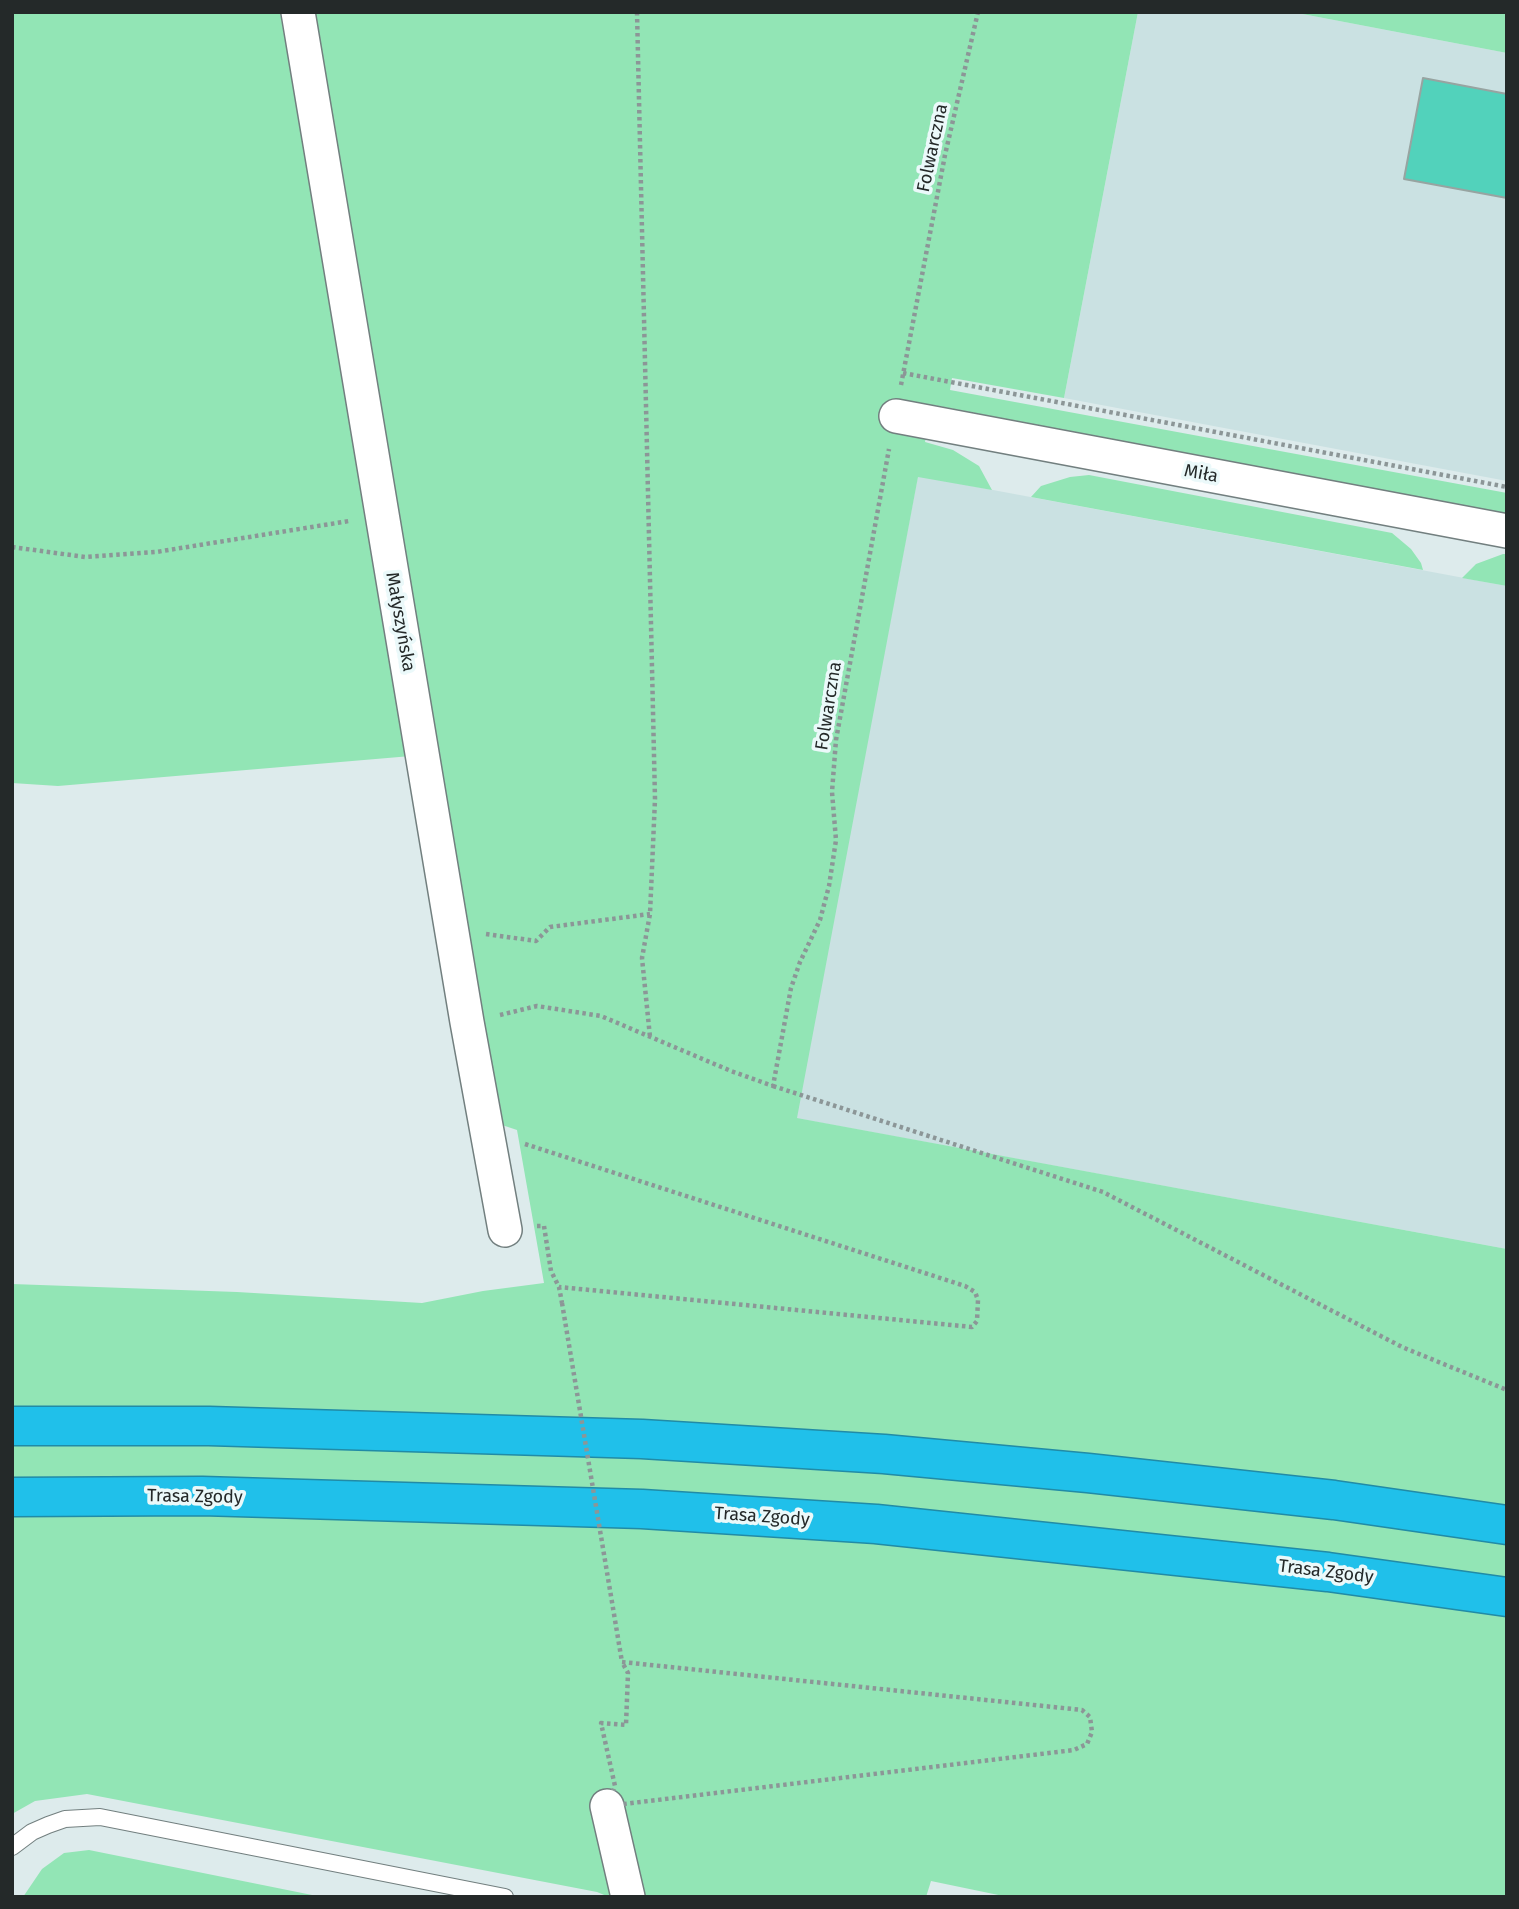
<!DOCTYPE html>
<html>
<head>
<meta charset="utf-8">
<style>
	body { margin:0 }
	#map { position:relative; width:1519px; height:1909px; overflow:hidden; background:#ddebec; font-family:"Fira Sans",sans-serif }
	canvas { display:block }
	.frame { position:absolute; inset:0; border:14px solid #242929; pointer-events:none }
</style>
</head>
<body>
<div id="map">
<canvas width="1519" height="1909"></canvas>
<div class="frame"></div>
</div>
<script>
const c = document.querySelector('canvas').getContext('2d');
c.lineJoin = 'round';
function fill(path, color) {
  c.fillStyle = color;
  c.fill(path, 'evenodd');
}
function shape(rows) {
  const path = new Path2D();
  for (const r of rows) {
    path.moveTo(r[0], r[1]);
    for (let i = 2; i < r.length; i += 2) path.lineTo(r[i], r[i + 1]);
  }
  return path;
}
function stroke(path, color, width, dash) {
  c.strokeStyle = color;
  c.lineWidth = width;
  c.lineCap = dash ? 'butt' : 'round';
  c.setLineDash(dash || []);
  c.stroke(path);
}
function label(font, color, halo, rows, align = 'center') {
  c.font = font + ' "Fira Sans",sans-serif';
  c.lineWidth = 7;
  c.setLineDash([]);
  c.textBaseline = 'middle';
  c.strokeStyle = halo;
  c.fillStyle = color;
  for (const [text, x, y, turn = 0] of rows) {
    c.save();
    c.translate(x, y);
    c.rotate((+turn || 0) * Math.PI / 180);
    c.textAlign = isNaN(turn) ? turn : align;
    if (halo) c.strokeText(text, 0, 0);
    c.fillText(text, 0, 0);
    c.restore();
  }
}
const built = shape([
	[1138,12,1292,12,1507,53,1507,481,1064,398],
	[918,476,1507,586,1507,1249,795,1118]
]);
const green = shape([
	[12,12,280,12,365,482,411,756,58,786,12,783],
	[309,12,1138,12,1064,398,952,378,950,390,1507,493,1507,514,933,405,925,442,953,450,979,466,992,490,918,477,797,1118,1507,1249,1507,1897,1008,1897,931,1881,926,1897,609,1897,597,1892,87,1794,35,1801,12,1814,12,1284,237,1292,422,1303,483,1291,544,1283,517,1130,502,1125],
	[1292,12,1507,12,1507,53],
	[1089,475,1392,533,1411,549,1421,563,1423,570,1031,497,1041,486,1070,477],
	[1503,554,1507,554,1507,586,1462,578,1476,564],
	[89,1850,322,1897,23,1897,42,1869,64,1853]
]);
const building = shape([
	[1423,78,1507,94,1507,198,1404,179,1423,78]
]);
const path = shape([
	[637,12,655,799,650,914,642,958,650,1037],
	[903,373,1507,487],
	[901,385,945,155,978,12],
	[12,547,85,557,156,552,349,521],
	[486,934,536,941,550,927,650,914],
	[500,1015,537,1006,601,1016,731,1071,773,1086,791,988,800,962,820,920,829,886,836,840,832,792,836,740,889,449],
	[773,1086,1103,1192,1402,1347,1507,1390],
	[525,1144,965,1286,975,1292,978,1300,977,1321,972,1327,559,1287],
	[537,1226,544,1226,551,1271,559,1287,562,1303],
	[622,1662,1082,1710,1090,1717,1092,1732,1087,1744,1074,1750,607,1806,615,1786,601,1723,626,1725,628,1673,622,1662]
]);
const lane = shape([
	[12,1847,32,1832,48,1825,65,1819,100,1817,505,1897]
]);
const street = shape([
	[298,12,467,1022,505,1230],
	[896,416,1507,531],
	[607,1806,628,1897]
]);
const highway = shape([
	[12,1426,209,1426,642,1439,884,1454,1088,1473,1334,1500,1507,1525],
	[12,1497,202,1496,642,1509,876,1524,1328,1572,1507,1597]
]);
const pathBridge = shape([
	[562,1303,622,1662]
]);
const streetNames = [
	["Folwarczna",933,148,-78],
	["Miła",1201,474,11],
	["Małyszyńska",400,622,80],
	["Folwarczna",829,706,-81],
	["Trasa Zgody",195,1497,1],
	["Trasa Zgody",762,1517,4],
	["Trasa Zgody",1326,1572,7]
];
fill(built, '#cae1e2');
fill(green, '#92e5b5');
fill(building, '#52d2bb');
stroke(building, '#97a4a1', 2);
stroke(lane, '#727f7f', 18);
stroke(street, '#727f7f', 36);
stroke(highway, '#218ba6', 41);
stroke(path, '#8c9697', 4.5, [3.5, 3.5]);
stroke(lane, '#fff', 16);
stroke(street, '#fff', 33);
stroke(highway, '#20c0ea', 38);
stroke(pathBridge, '#8c9697', 4.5, [3.5, 3.5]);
label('18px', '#242929', '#ebf9fa', streetNames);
</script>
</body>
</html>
